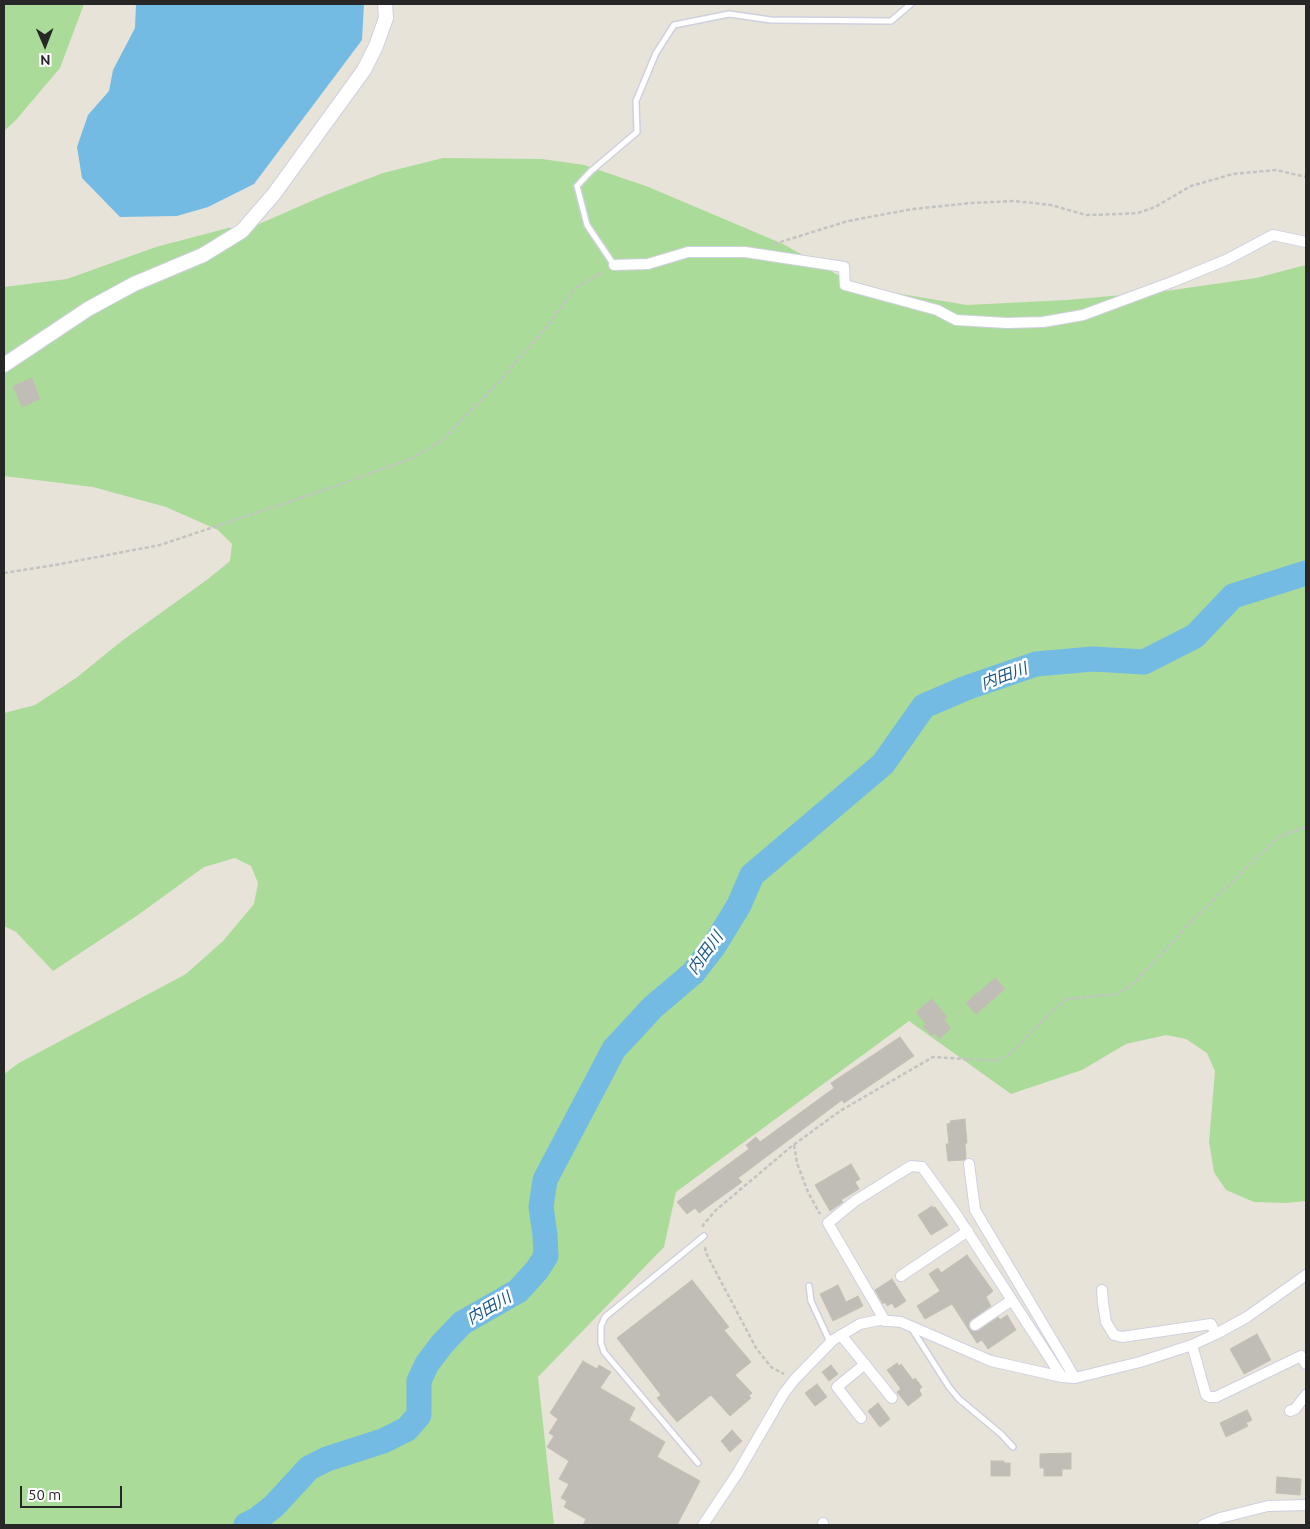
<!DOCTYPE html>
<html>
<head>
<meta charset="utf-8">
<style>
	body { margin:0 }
	#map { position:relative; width:1310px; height:1529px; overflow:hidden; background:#e8e3d9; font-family:Ubuntu,sans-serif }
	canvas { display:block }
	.frame { position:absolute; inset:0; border:5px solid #272727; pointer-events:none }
	.north { position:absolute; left:20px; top:20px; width:50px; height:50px; -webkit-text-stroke:4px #fff; paint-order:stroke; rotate:179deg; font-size:14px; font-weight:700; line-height:20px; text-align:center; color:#272727 }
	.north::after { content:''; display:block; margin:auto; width:18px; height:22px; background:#272727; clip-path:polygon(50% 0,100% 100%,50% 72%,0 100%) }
	.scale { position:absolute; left:20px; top:1486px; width:102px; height:22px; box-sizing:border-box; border:2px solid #272727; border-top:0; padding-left:6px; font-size:15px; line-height:18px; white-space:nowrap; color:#272727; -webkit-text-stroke:4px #fff; paint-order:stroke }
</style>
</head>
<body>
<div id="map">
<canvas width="1310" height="1529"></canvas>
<div class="frame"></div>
<div class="north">N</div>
<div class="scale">50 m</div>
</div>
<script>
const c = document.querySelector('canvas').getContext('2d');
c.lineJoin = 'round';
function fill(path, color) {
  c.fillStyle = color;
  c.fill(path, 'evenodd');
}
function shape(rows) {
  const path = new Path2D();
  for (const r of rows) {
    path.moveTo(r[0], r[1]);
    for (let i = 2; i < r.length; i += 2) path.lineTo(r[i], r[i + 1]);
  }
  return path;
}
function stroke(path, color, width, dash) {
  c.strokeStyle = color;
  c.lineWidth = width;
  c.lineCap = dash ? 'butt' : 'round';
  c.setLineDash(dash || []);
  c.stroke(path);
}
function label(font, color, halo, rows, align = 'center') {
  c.font = font + ' Ubuntu,"Noto Sans JP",sans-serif';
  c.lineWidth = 5;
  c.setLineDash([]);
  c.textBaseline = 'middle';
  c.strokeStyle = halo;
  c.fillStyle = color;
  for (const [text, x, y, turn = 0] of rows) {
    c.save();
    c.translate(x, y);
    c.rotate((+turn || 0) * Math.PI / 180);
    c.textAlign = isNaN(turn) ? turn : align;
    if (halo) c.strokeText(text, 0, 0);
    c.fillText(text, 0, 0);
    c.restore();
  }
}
const green = shape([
	[4,4,84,4,60,68,16,120,4,131],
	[443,158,542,159,584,165,646,186,783,244,845,279,895,293,967,305,1067,300,1166,291,1256,278,1306,265,1306,1201,1286,1203,1254,1202,1226,1190,1214,1172,1209,1142,1215,1071,1207,1053,1186,1039,1166,1035,1126,1044,1082,1070,1011,1094,909,1021,676,1192,664,1247,538,1377,554,1525,4,1525,4,1074,19,1063,186,974,223,941,254,904,258,883,251,866,235,858,204,867,138,915,53,971,16,932,4,926,4,713,35,705,76,678,123,640,208,579,230,561,232,544,218,530,166,507,93,487,4,476,4,287,67,279,156,247,228,228,252,227,323,196,383,173]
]);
const water = shape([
	[136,4,364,4,362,40,254,184,208,207,177,216,120,217,82,178,77,147,88,115,109,91,113,70,135,28]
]);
const river = shape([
	[246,1525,256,1520,274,1506,309,1468,327,1459,383,1441,407,1429,419,1415,419,1381,427,1364,442,1344,462,1323,518,1291,537,1270,546,1256,545,1235,541,1207,545,1180,614,1049,653,1007,693,973,714,946,739,905,752,875,883,764,924,706,966,688,1036,664,1093,659,1144,662,1195,636,1233,596,1306,573]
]);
const building = shape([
	[32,378,40,399,22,407,13,386,32,378],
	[995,978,1005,989,976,1014,966,1003,995,978],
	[932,999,947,1017,944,1020,951,1028,939,1039,935,1033,932,1036,923,1026,926,1024,916,1012,932,999],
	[900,1037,914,1056,844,1103,842,1100,738,1178,742,1182,699,1213,695,1208,687,1214,677,1202,749,1149,746,1145,756,1137,760,1142,834,1088,831,1083,900,1037],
	[965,1119,967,1143,965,1144,966,1158,964,1160,948,1161,946,1144,949,1144,947,1124,951,1123,950,1121,965,1119],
	[851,1164,860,1179,855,1182,859,1189,841,1200,843,1202,830,1211,815,1185,851,1164],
	[932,1206,933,1208,935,1207,948,1225,931,1235,918,1215,932,1206],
	[967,1255,993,1291,986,1297,991,1306,971,1320,969,1322,969,1328,972,1331,978,1331,998,1317,1000,1320,1007,1315,1016,1330,988,1349,982,1340,977,1343,952,1304,925,1319,917,1306,940,1291,929,1274,938,1268,941,1273,967,1255],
	[892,1279,906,1301,895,1308,892,1303,887,1306,885,1302,883,1304,875,1290,892,1279],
	[692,1280,729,1327,724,1330,751,1362,735,1375,752,1393,749,1396,751,1398,730,1416,711,1395,677,1422,657,1398,661,1395,617,1338,692,1280],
	[838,1285,846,1302,858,1296,863,1306,833,1321,820,1294,838,1285],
	[1257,1334,1271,1360,1244,1374,1230,1349,1257,1334],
	[583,1361,597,1369,599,1365,611,1372,600,1388,635,1408,629,1420,665,1442,657,1457,700,1481,677,1525,583,1525,586,1519,564,1507,567,1501,561,1498,569,1484,559,1479,569,1461,547,1447,554,1436,549,1433,558,1419,550,1413,583,1361],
	[897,1363,899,1366,901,1364,913,1380,915,1378,922,1387,919,1390,922,1395,908,1406,897,1392,901,1389,887,1370,897,1363],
	[831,1365,838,1374,829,1381,822,1372,831,1365],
	[817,1384,827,1397,815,1406,805,1393,817,1384],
	[878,1403,890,1419,880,1427,868,1411,878,1403],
	[1247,1410,1252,1420,1246,1423,1248,1426,1226,1437,1220,1423,1247,1410],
	[732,1430,742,1441,730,1452,721,1441,732,1430],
	[1071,1453,1071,1469,1062,1469,1062,1476,1044,1476,1044,1468,1040,1468,1040,1454,1071,1453],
	[991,1461,1004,1461,1004,1463,1010,1463,1010,1476,991,1476,991,1461],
	[1277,1477,1301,1479,1300,1495,1276,1493,1277,1477]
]);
const path = shape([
	[774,244,848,221,913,209,971,203,1014,201,1051,205,1086,215,1122,214,1138,213,1155,207,1191,186,1233,174,1276,170,1306,177],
	[4,573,55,565,160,545,330,488,412,458,441,441,498,383,551,321,574,289,604,271],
	[794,1145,797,1163,808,1192,820,1214],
	[703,1227,703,1225,716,1210,792,1146,840,1111,933,1057,996,1061,1012,1052,1049,1014,1066,999,1118,994,1136,981,1188,925,1278,837,1306,827],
	[705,1247,706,1253,756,1348,771,1367,784,1374]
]);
const service = shape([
	[614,265,587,225,577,186,590,172,637,132,636,101,656,53,674,25,729,14,771,20,891,21,911,4],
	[809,1286,811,1301,830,1342],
	[912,1329,949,1387,959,1399,1001,1434,1013,1447],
	[698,1463,604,1352,601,1343,601,1326,605,1317,704,1236]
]);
const minor = shape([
	[614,265,648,264,688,252,745,252,844,267,845,285,937,310,956,320,1007,323,1043,322,1083,315,1172,282,1226,260,1273,235,1306,242],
	[969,1164,975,1210,1075,1378],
	[901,1276,968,1231],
	[1102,1290,1103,1303,1106,1322,1114,1335,1122,1337,1211,1324,1216,1334],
	[885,1321,828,1223,855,1201,911,1166,922,1167,956,1214,1062,1377],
	[975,1325,1012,1300],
	[841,1335,892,1398],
	[1192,1345,1206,1395,1210,1397,1216,1397,1301,1356,1306,1364],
	[1290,1411,1295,1409,1306,1395],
	[861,1418,837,1387,865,1364],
	[703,1525,737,1474,784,1393,795,1379,833,1340,860,1324,879,1320,901,1322,991,1361,1062,1377,1075,1378,1140,1362,1192,1345,1216,1334,1247,1317,1306,1275],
	[823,1525,823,1523],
	[1203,1525,1220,1518,1268,1506,1306,1505]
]);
const tertiary = shape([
	[4,365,88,309,134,284,203,255,242,231,274,194,364,70,376,46,386,18,385,4]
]);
const waterNames = [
	["内田川",1004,676,-20],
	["内田川",705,953,-54],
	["内田川",489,1308,-30]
];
fill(green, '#aadb99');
fill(water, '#73bbe3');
stroke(river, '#73bbe3', 25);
fill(building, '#c0bdb6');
stroke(building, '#c3bfb3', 1);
stroke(service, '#ced0df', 8);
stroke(minor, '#ced0df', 12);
stroke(tertiary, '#ced0df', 16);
stroke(path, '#c3c3c3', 2.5, [4, 2.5]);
stroke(service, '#fff', 5);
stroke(minor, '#fff', 10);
stroke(tertiary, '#fff', 14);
label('italic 16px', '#185889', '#fff', waterNames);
</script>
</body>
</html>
